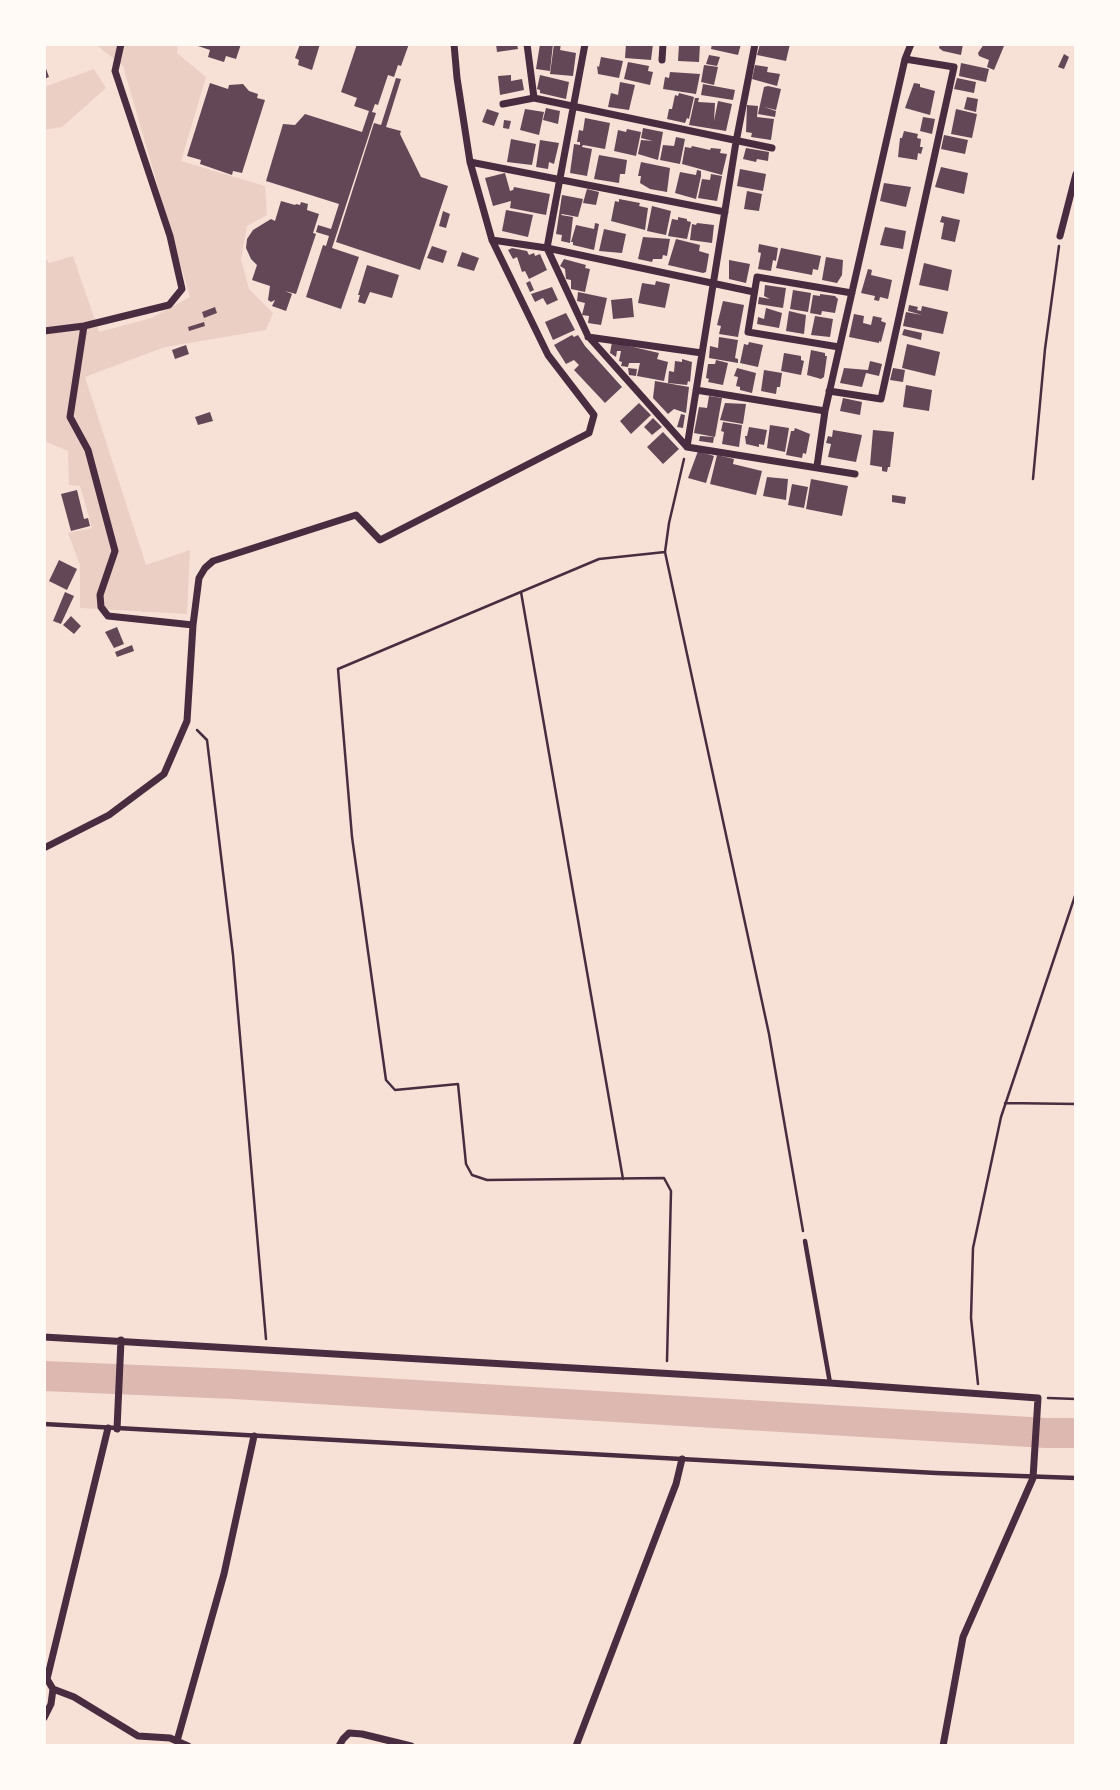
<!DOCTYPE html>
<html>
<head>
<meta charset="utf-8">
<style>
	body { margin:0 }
	#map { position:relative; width:1120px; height:1790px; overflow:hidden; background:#f7e1d7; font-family:"IBM Plex Sans",sans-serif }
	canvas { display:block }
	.frame { position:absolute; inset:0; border:46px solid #fffaf5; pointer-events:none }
</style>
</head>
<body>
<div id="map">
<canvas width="1120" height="1790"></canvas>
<div class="frame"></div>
</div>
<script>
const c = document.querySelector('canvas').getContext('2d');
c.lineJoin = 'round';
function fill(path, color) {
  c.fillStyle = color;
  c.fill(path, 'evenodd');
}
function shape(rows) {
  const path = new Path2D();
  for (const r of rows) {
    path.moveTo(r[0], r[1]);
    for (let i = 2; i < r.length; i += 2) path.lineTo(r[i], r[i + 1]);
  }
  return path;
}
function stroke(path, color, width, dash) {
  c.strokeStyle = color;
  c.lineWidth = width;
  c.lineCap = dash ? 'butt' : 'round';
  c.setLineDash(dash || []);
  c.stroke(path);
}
const green = shape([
	[95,44,178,44,177,53,206,77,181,161,265,186,267,215,247,226,241,259,249,289,273,313,266,330,165,347,85,377,146,565,190,550,187,614,80,608,80,565,68,533,92,528,80,486,69,485,68,451,44,441,44,256,49,263,73,256,99,332,151,318,190,297,123,66],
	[94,69,106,88,62,127,44,130,44,87]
]);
const river = shape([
	[44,1376,234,1384,1046,1433,1076,1433]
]);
const building = shape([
	[192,44,241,44,236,59,226,56,224,62,208,57,210,50],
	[300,44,320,44,312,70,298,65,299,60,295,58],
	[357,44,409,44,401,66,398,65,394,77,388,75,378,105,375,104,372,112,376,113,332,248,359,257,341,309,306,297,323,245,326,246,329,236,316,232,318,225,331,229,339,204,266,181,283,124,295,125,305,114,362,132,369,111,354,106,357,98,341,92],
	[496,44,517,44,518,49,497,52],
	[540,44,553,44,550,71,536,69],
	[554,44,561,44,560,50,576,53,573,76,550,74],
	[626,44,653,44,651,60,625,58],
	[679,44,700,44,699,62,678,61],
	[712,44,741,44,738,55,711,49],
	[760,44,790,44,786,61,757,55],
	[940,44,963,44,961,55,943,51,939,48],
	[984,44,1004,46,994,70,987,67,989,60,979,56,978,53],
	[1064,54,1069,57,1064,69,1058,67],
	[709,55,720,57,717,66,706,64],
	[601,57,623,61,619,78,598,74,597,66,599,67],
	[628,62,649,66,648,71,653,72,650,85,624,79],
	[44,63,49,77,44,79],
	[961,63,989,69,986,82,959,76],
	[704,65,718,67,714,85,701,82],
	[755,65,768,67,767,72,780,74,777,86,752,79],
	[670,72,700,74,696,94,663,89,665,77,669,78],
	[511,75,511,81,522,79,524,90,500,95,498,76],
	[540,75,569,82,566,99,540,93,540,90,537,89],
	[396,78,401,79,386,127,401,131,400,134,421,177,448,186,420,270,336,242,374,123,381,125],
	[957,78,976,82,974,93,954,89],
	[620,82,635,85,629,110,608,107,611,93,618,95],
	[210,83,228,89,229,85,243,84,249,91,258,94,257,98,265,100,242,173,233,171,232,175,200,164,201,160,187,156],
	[914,83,920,84,920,87,935,91,930,115,905,108],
	[703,84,735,90,733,100,701,95],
	[768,86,781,89,776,110,764,107,776,111,775,117,758,114,764,87],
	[679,93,694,97,689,119,687,118,685,123,667,119,669,109,672,109,675,95,678,96],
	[967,97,978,99,976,112,964,109],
	[695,98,699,98,698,102,715,103,714,121,718,101,732,104,726,131,689,125],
	[747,105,758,106,757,117,774,119,771,140,751,137,752,133,746,132],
	[546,108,560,111,558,124,543,120],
	[487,109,499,113,494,126,482,122],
	[525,109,544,112,539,135,520,130],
	[956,109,977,114,972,138,951,134],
	[923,117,935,119,932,134,920,131],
	[585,118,610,123,605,149,583,145,582,147,592,149,587,176,570,173,574,144,580,145,580,142,577,142,579,130,583,131],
	[504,120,511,121,509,129,503,128],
	[643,128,663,132,658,160,638,154,641,140,653,141,641,138],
	[627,129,641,132,636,156,614,151,618,130,626,132],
	[904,131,918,134,917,138,921,139,920,147,923,147,921,154,918,153,917,160,898,157,900,138,902,138],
	[944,135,968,140,965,154,941,149],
	[676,137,685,139,680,164,660,160,663,145,674,146],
	[511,139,536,144,532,165,507,162],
	[540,140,559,143,554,164,549,162,548,169,536,167],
	[692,146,710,150,711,148,721,149,720,153,727,154,722,175,682,164,685,147,691,148],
	[746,148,769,152,768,161,757,159,756,162,743,159],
	[599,155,627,160,625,174,620,174,619,183,594,179],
	[641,162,670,168,667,192,650,189,640,183,641,176,638,176],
	[941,167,968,173,964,194,935,187],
	[740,169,766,174,763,191,737,186],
	[697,170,701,171,701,176,696,199,675,193,680,172,696,175],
	[505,173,510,191,513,190,514,187,550,194,546,215,510,208,511,201,493,206,485,178],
	[711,174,722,176,717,201,698,198,702,179,710,180],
	[884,183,911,187,906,207,880,201],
	[587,189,599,192,596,205,583,203],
	[747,191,762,194,759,211,744,209],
	[562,195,583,199,578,217,562,214,561,215,573,217,570,243,561,241,562,235,556,234],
	[619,199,640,203,639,206,648,208,645,230,611,221,615,201,619,202],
	[281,201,295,205,296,204,300,205,301,202,308,204,307,210,319,214,313,233,316,234,296,294,285,291,292,294,286,311,272,306,275,300,271,302,268,300,270,286,252,280,257,265,251,259,246,248,247,239,253,230,271,219,275,221],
	[652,206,671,211,666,235,647,231],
	[506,210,533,215,528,237,502,231],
	[443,211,450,214,446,228,439,226],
	[942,216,960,220,955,242,941,239,944,223,940,222],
	[678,217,687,219,687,221,691,222,687,239,668,236,672,219,678,220],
	[595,223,599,224,594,250,573,245,573,242,571,242,576,225,594,229],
	[697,223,714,225,712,243,690,240,692,224,696,225],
	[885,227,906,231,903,249,880,245],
	[604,229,626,234,622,253,599,251],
	[643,237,670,239,667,256,663,255,662,259,653,259,652,262,638,259],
	[676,239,700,245,699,251,709,254,706,272,703,273,668,265],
	[759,244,778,248,776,261,773,260,771,271,758,269,761,253,758,252],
	[432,246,447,251,443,263,427,258],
	[512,248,527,251,529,255,534,253,535,256,540,254,547,270,529,279,525,271,522,272,517,257,513,259,508,250],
	[781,248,821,256,818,270,813,269,812,275,776,268],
	[462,252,479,258,474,271,457,266],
	[826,257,843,260,842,275,837,283,822,280],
	[564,259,586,265,585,268,590,269,585,292,571,289,571,280,566,279,565,269,560,266],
	[729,260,750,264,746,283,729,279],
	[924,263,952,270,948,291,919,285],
	[367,265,399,275,392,298,370,292,365,304,358,302,360,295,358,295],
	[868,269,872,270,871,275,892,280,888,299,880,297,879,301,874,300,875,296,861,293],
	[530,281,534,290,530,292,526,283],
	[656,281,670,284,665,308,638,303,642,283,655,285],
	[765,285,786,288,783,308,758,304,759,297,770,299,764,296],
	[552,287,558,300,547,305,543,298,535,302,531,294],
	[793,290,811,293,808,312,790,309],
	[578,292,607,298,601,325,588,323,589,316,582,315,585,303,577,301],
	[820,294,835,296,838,299,835,313,822,311,821,315,810,313,813,295,820,296],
	[632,298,634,317,613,319,611,300],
	[723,301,744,305,738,337,719,334,721,326,717,325],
	[909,305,918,307,917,310,921,311,922,306,948,312,943,334,903,326,906,312,922,315,908,311],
	[215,307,217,313,204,318,202,312],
	[766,308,782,313,779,328,757,324,758,317,764,319],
	[789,311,806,315,804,334,786,331],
	[566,313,575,330,553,340,545,322],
	[854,314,864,316,863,323,871,325,873,316,882,318,881,321,886,323,881,342,879,341,879,343,849,337],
	[815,316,833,319,830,337,811,335],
	[204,322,205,326,189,331,188,327],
	[904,329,922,333,921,340,902,335],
	[572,335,574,337,578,335,585,346,622,387,605,403,574,370,579,365,574,360,566,364,554,345],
	[719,337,738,340,735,358,738,359,738,363,709,358,710,346,718,348],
	[612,342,659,353,657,359,668,362,664,381,637,376,640,363,629,363,628,367,621,366,622,362,619,361,621,351,617,351,616,357,610,353],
	[749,342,763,345,758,367,740,363,744,344,748,345],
	[907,344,940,352,935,376,902,368],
	[186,345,189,354,175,359,172,350],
	[811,350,825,353,825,356,827,356,824,377,821,379,807,375],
	[784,353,801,356,801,360,804,361,801,375,781,371],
	[682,359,692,362,690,382,688,381,687,385,668,383,669,371,674,372,675,361,682,362],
	[716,360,728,363,723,385,708,382,709,379,706,378,708,364,715,364],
	[870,361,882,364,879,376,866,373,862,387,840,383,844,368,868,370],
	[628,368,637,369,636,376,629,375],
	[737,368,756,373,752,393,740,390,740,387,736,386,738,377,734,376],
	[893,368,905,370,903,382,890,380],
	[764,370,782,373,780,387,777,387,776,394,761,391],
	[655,381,689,387,686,413,674,409,668,414,653,398],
	[906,385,932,390,929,411,903,407],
	[709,396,722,398,715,437,694,433,699,407,707,408],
	[843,398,862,402,860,415,840,411],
	[639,403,651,415,631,434,620,421],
	[725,403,746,404,743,424,720,420],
	[210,412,213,421,198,425,195,417],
	[681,414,685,415,683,428,677,427],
	[653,418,662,427,652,435,644,427],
	[723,422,742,425,739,447,722,444,724,432,721,431],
	[770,425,789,428,785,452,767,448],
	[749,427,767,430,764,445,759,444,759,447,746,444,745,436,747,436],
	[795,428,810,434,806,454,803,453,802,458,786,455,791,431,794,431],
	[833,430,862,435,856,462,828,457,831,444,826,443,828,436,832,437],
	[873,430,894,432,890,467,888,467,887,472,882,471,882,467,870,465],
	[663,432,679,449,663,464,647,447],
	[700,436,714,437,713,443,699,441],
	[698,451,714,456,706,483,688,478],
	[717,455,734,459,733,464,762,471,756,495,710,484],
	[767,477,788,479,786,500,763,496],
	[811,479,848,486,842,516,806,509],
	[792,484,808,487,804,508,788,505],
	[77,490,84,519,88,518,90,526,71,531,61,494],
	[892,495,906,497,905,504,892,502],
	[59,560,77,569,67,590,49,581],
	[65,592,74,596,61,624,53,621],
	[71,616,81,626,74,634,63,625],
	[117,627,124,644,114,648,105,632],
	[132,645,134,651,117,657,115,652]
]);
const path = shape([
	[684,459,669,523,665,552,769,1034,803,1231],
	[1033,479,1045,349,1059,246],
	[665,552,599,559,338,669,352,837,386,1080,395,1090,458,1084,466,1164,472,1175,487,1180,664,1178,671,1191,667,1361],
	[521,592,623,1179],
	[197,730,207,740,233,955,266,1339],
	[1005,1103,1076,1104],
	[978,1384,971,1318,973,1248,1001,1117,1076,893],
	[1048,1398,1076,1399]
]);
const service = shape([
	[805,1241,830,1383],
	[44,1424,936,1473,1076,1478]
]);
const minor = shape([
	[527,44,534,98],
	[585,44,547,248,588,336,687,447,855,474],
	[662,60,663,44],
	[503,104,534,98,772,148],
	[470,162,725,212],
	[1060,236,1076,174],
	[492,240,547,248,754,292],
	[84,326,70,417,88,450,115,551,100,595,101,607,108,616,193,625],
	[44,331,84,326,169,305,182,289,170,236,115,71,121,44],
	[588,337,702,353],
	[839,347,748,332,757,277,852,293],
	[696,390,825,411],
	[829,391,881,399,954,67,905,59],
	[687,447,736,142,755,44],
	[817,466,825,411,905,59,911,44],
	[44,848,109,815,164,774,187,721,193,625,199,578,205,568,213,561,356,515,380,540,589,433,594,415,548,355,492,240,470,162,457,78,454,44],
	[44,1337,830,1383,1038,1398,1033,1478,963,1637,943,1746],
	[108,1428,47,1679,53,1689,74,1697,138,1736,170,1738,188,1746],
	[117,1429,121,1340],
	[44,1718,51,1704,53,1689],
	[177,1741,224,1574,254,1436],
	[339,1746,343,1739,349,1733,362,1734,411,1746],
	[576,1746,676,1484,682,1459]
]);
fill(green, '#ebcfc5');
stroke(river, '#dcb8b0', 30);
fill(building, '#644757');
stroke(path, '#4a2c40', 2.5);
stroke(service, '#4a2c40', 4.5);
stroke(minor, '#4a2c40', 7);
</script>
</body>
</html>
